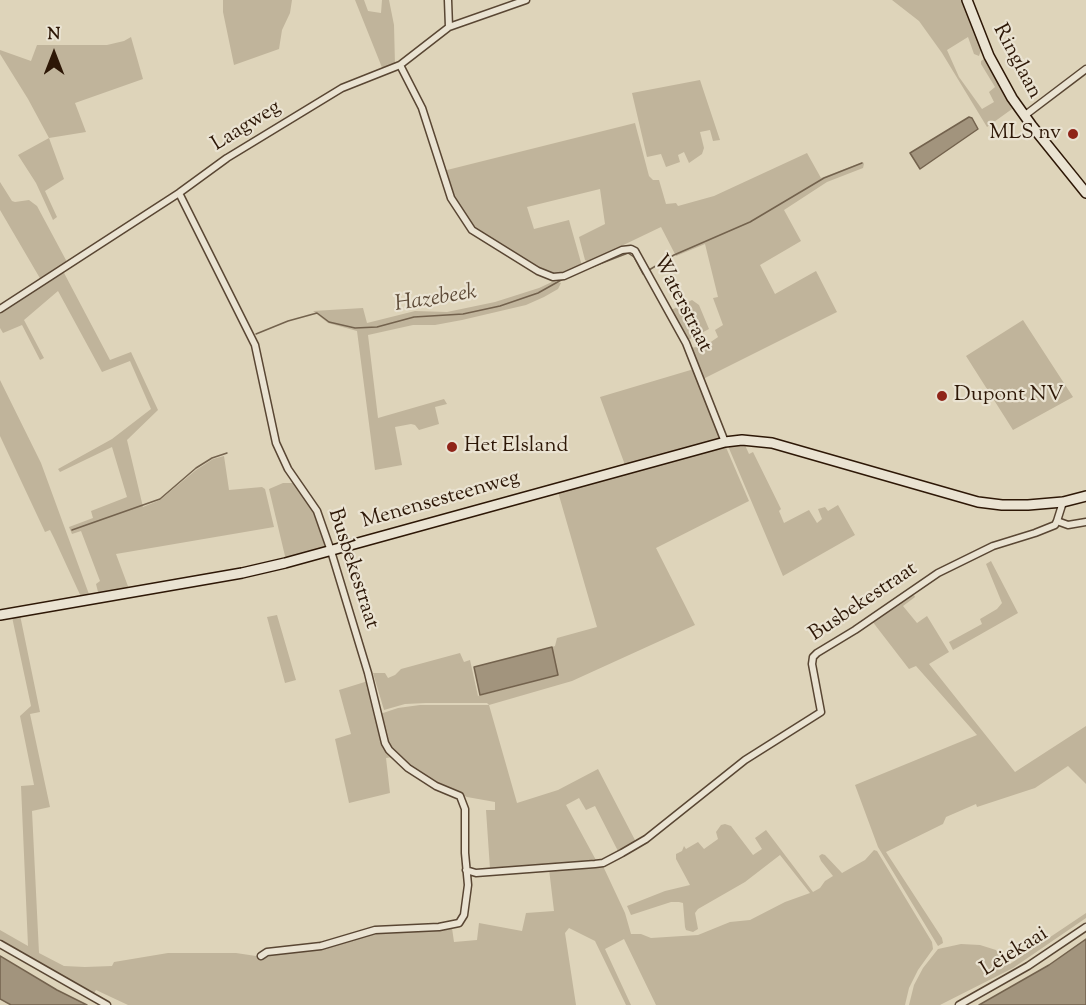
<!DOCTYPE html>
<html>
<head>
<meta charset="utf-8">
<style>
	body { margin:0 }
	#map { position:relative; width:1086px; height:1005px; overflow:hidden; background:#ded4ba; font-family:"Sorts Mill Goudy",serif }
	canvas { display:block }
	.north { position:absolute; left:24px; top:24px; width:60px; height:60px; -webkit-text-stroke:4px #eae3d2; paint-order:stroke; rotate:0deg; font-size:16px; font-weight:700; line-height:24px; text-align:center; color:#2d1706 }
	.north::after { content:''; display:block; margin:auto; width:21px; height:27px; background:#2d1706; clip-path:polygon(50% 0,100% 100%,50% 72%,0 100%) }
</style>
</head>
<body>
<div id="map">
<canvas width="1086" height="1005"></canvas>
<div class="north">N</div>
</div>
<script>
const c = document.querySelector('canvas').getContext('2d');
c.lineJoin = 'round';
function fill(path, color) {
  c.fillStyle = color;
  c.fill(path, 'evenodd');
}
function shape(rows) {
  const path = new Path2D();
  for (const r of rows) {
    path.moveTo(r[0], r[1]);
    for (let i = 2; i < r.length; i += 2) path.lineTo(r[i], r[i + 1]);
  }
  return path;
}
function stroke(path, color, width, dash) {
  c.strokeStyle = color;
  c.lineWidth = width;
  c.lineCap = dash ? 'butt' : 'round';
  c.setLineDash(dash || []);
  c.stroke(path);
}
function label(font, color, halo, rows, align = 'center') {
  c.font = font + ' "Sorts Mill Goudy",serif';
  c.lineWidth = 4.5;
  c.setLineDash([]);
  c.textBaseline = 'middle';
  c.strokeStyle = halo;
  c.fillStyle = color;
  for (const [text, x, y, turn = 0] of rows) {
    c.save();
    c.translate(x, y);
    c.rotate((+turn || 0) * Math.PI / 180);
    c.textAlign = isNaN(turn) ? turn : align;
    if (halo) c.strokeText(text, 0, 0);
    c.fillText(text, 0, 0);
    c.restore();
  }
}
const green = shape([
	[223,0,292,0,290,13,282,30,279,49,234,65,223,12],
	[355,0,364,0,368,11,381,13,382,0,389,0,394,25,395,65,383,70],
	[892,0,962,0,981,50,979,56,974,54,968,37,947,50,959,77,982,109,994,102,989,92,995,87,981,64,981,61,984,59,1012,109,987,127,942,53,919,21],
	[131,37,143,79,75,103,86,132,49,138,64,179,45,191,57,217,53,220,36,183,18,155,49,138,28,99,0,54,0,50,31,61,37,45,107,45,124,41],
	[700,80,720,140,713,141,710,130,700,132,704,148,702,154,689,163,684,152,678,155,680,162,666,167,661,154,647,157,632,93],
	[635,123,649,176,653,180,659,180,666,204,676,203,678,206,714,196,807,153,821,178,863,162,864,164,863,168,827,182,784,210,801,241,760,265,775,294,816,271,837,312,703,379,689,348,705,346,718,337,715,330,723,325,713,298,718,297,705,244,676,256,661,227,588,262,585,260,579,237,605,224,600,189,527,207,534,229,569,220,582,266,568,273,550,275,477,232,468,223,453,199,443,171],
	[0,182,12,201,15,202,29,200,37,206,67,262,41,280,0,210],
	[63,271,110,360,131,352,158,410,127,440,143,507,160,500,196,470,213,459,224,456,229,490,262,487,265,489,274,527,116,554,129,589,101,594,98,592,96,584,100,581,81,531,72,534,69,527,93,518,91,511,127,497,112,447,60,472,58,469,112,439,151,409,130,361,102,372,58,291,24,320,44,358,40,360,22,325,3,333,0,328,0,312],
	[554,281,561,283,558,289,544,297,526,305,462,320,435,325,413,325,368,335,378,418,444,399,447,404,435,407,439,424,419,430,415,425,411,424,395,427,402,465,375,470,357,331,328,323,313,311,363,308,367,323,415,311,447,312,495,302,539,288],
	[692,300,699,305,709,329,686,341,669,311],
	[1023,320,1073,397,1013,430,966,356],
	[694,369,714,421,719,436,718,439,625,465,600,397],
	[0,380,41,463,90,597,82,599,54,538,50,530,45,532,0,436],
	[744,443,749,454,753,452,781,509,779,511,784,523,809,510,817,523,822,519,818,509,825,507,828,511,838,505,855,535,783,576,728,446],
	[725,445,749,501,656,548,695,625,572,681,489,705,517,803,558,790,598,769,636,842,619,853,595,806,586,810,579,798,566,805,597,862,490,869,486,810,495,810,495,802,467,797,448,790,430,780,400,759,388,745,380,714,398,708,420,705,489,705,487,703,426,703,405,704,384,710,373,673,385,673,388,678,395,675,401,669,460,653,464,662,470,660,478,696,558,675,552,647,555,646,557,638,597,627,558,492],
	[283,483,295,483,316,514,326,547,287,558,285,556,269,489],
	[991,561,1018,613,953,650,949,642,982,624,980,619,997,609,1002,603,986,564],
	[913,593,915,597,903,606,917,623,927,616,949,652,929,664,1015,772,1086,726,1086,784,1068,766,1035,788,977,807,976,804,946,817,943,824,886,852,942,938,943,943,938,946,878,847,855,785,977,735,916,666,909,669,872,621],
	[20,615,40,712,30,714,50,807,32,811,39,953,64,966,85,967,112,966,114,962,168,953,236,953,256,956,269,953,320,948,373,932,452,928,454,942,477,940,479,923,522,931,526,913,554,911,549,869,603,866,625,913,631,934,641,934,651,938,698,935,730,922,750,920,785,902,810,893,780,855,745,882,698,909,695,913,698,929,693,932,686,930,685,927,683,903,679,902,671,902,631,915,627,906,665,891,690,885,676,859,676,854,682,851,684,846,686,849,698,842,704,849,718,839,716,832,721,825,725,824,731,826,753,855,762,849,755,838,766,830,813,892,820,888,825,881,833,876,821,861,819,856,822,854,825,855,842,873,865,860,874,850,877,851,932,942,933,949,918,970,909,988,905,1005,656,1005,624,939,605,949,631,1005,626,1005,595,941,569,928,565,933,576,1005,128,1005,96,990,93,995,0,941,0,930,28,946,21,786,34,785,20,716,31,706,12,617],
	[277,615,296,680,285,683,267,617],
	[368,681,379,724,393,757,386,758,390,793,349,803,335,739,351,734,339,690],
	[1086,913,1086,918,1013,968,940,1005,909,1005,914,985,923,968,938,949,961,944,980,945,996,950,1000,958,1010,964]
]);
const water = shape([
	[969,117,972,118,978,129,920,169,910,153,969,117],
	[552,647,558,675,480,695,474,667,552,647],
	[1086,939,1086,1005,979,1005,1049,965,1086,939],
	[0,956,57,990,87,1005,11,1005,0,999,0,956]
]);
const stream = shape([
	[584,270,628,253,634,257,643,274],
	[649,270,674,255,750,222,824,178,862,163],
	[256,334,288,321,317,313,329,322,355,328,377,327,414,317,463,314,500,306,538,293,563,279],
	[72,530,160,499,196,468,212,458,227,453]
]);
const street = shape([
	[448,0,449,27],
	[400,65,422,108,451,198,472,230,538,271,553,277,564,276,622,250,631,249,635,251,686,343,725,442],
	[1024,116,1086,69],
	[179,193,255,345,276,443,288,469,317,511,331,551,368,673,385,743,389,750,408,768,436,786,460,796,465,809,465,853,468,885,464,915,459,923,439,927,375,930,321,946,267,952,261,956],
	[0,309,179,193,227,158,342,88,400,65,449,27,526,0],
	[1057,521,1068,525,1086,522],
	[1057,521,1063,502],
	[466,870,476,873,595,864,603,863,622,853,646,839,745,760,821,712,812,664,813,657,817,653,855,630,938,573,993,546,1035,533,1055,525,1057,521],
	[0,944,107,1005],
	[959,1005,1028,966,1086,927]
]);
const secondary = shape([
	[967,0,989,56,1012,98,1032,126,1086,193],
	[0,615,242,573,285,563,725,442,742,440,772,443,978,502,1002,505,1028,505,1063,502,1086,496]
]);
const markers = [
	[1073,134,6,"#8f2418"],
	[942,396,6,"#8f2418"],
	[452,447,6,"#8f2418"]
];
const streetNames = [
	["Ringlaan",1016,62,62],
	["Laagweg",247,127,-32],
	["Waterstraat",681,304,63],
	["Menensesteenweg",441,501,-16],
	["Busbekestraat",352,569,72],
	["Busbekestraat",864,603,-34],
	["Leiekaai",1015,953,-32]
];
const poiNames = [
	["MLS nv",1061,134,"right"],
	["Dupont NV",954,396],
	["Het Elsland",464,447]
];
const waterNames = [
	["Hazebeek",436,300,-9]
];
fill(green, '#c0b49b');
fill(water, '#a2947d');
stroke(water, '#73624d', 1.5);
stroke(stream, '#73624d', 1.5);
stroke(street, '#594633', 9);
stroke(secondary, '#2d1706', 12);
stroke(street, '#eae3d2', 6);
stroke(secondary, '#eae3d2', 9);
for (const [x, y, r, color] of markers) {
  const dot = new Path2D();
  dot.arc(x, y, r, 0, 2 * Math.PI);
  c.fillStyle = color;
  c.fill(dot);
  stroke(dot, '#eae3d2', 2);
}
label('21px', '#2d1706', '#eae3d2', streetNames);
label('21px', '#2d1706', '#eae3d2', poiNames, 'left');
label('italic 22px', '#5c4936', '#eae3d2', waterNames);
</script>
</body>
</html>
